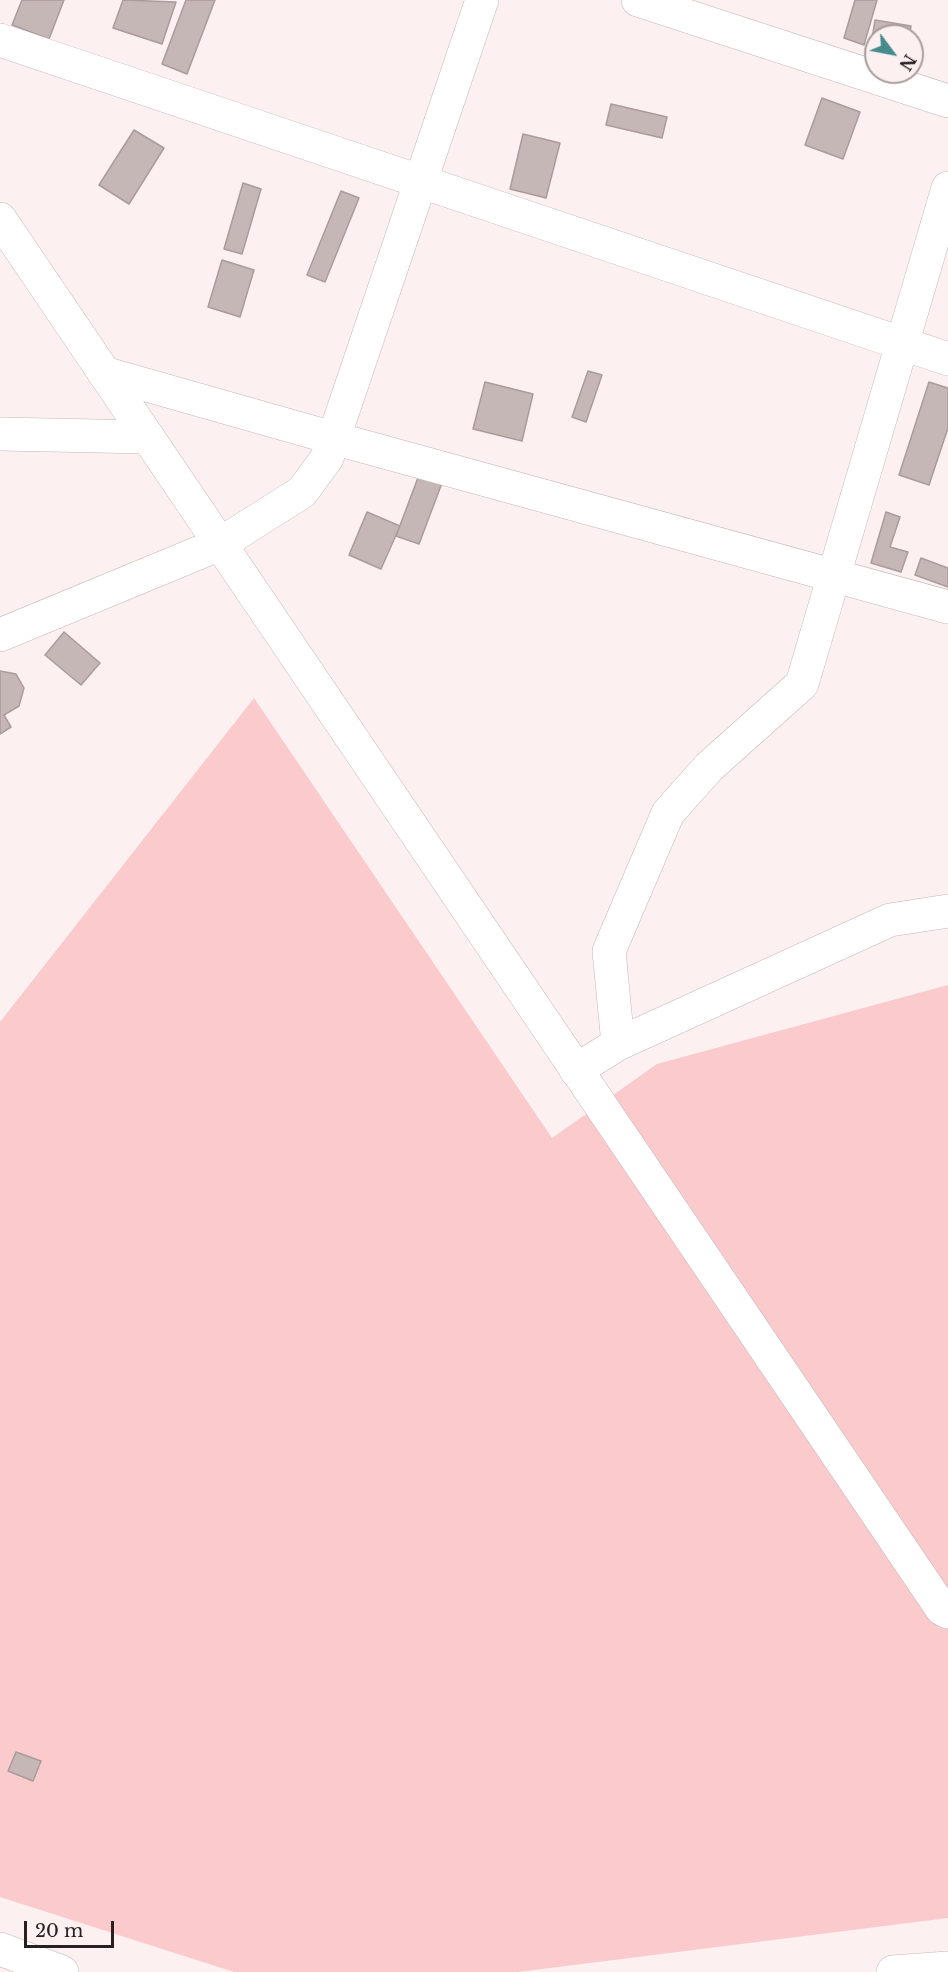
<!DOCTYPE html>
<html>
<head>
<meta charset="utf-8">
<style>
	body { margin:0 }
	#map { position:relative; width:948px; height:1972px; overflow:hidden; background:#fdf0f0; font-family:"Libre Baskerville",serif }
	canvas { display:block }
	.north { position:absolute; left:864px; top:24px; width:60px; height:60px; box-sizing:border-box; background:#fdf0f0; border:2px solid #a79d9d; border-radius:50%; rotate:122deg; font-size:16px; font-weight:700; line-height:24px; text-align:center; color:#262020 }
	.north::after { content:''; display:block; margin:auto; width:21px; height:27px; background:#438b8c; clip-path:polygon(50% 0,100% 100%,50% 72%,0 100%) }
	.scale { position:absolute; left:24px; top:1921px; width:90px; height:27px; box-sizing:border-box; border:3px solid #262020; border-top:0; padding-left:8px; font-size:18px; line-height:21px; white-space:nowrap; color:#262020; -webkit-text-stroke:4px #fdf0f0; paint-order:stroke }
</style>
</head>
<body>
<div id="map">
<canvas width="948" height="1972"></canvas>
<div class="north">N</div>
<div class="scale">20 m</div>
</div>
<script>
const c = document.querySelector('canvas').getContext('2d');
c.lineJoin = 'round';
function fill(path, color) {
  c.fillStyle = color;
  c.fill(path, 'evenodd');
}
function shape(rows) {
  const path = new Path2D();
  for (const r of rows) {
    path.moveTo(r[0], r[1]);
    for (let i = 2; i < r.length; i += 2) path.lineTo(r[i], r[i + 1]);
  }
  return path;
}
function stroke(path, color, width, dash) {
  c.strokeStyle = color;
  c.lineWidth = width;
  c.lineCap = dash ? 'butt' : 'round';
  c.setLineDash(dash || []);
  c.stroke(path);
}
const green = shape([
	[254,698,552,1138,657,1064,948,985,948,1918,518,1972,234,1972,0,1897,0,1022]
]);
const building = shape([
	[22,0,64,0,49,39,12,25,22,0],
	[123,0,176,2,162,44,113,28,123,0],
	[186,0,215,0,187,74,162,64,186,0],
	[855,0,877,0,864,45,844,38,855,0],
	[875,20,911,26,909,36,876,36,876,53,870,52,875,20],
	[822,98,860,112,843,159,805,145,822,98],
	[611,104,667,117,662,138,606,125,611,104],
	[134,130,164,148,129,204,99,185,134,130],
	[523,134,560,143,546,198,510,189,523,134],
	[243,183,261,189,242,254,224,249,243,183],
	[341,191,359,198,325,282,307,275,341,191],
	[222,260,254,270,240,317,208,307,222,260],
	[588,371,602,375,586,422,572,417,588,371],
	[485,382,533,394,522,441,473,429,485,382],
	[929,382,948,388,948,428,929,485,899,475,929,382],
	[419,475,442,483,419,544,396,536,419,475],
	[367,512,400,526,381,569,349,555,367,512],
	[886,512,900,517,890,547,908,552,901,572,871,563,886,512],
	[921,558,948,568,948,587,915,575,921,558],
	[64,632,100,663,81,685,45,655,64,632],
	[0,671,16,674,24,688,19,706,4,715,11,727,0,734,0,671],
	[16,1752,41,1761,33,1781,8,1771,16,1752]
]);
const minor = shape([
	[638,0,948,101],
	[0,40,948,359],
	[104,373,333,438,948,607],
	[0,434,148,437],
	[0,635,220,544,302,492,327,458,482,0],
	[618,1044,609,951,668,813,709,767,802,684,948,188],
	[576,1070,618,1044,890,920,948,911],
	[0,1949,62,1972],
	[893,1972,948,1968]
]);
const tertiary = shape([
	[0,219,942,1609,948,1612]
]);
fill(green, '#facacc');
fill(building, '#c6b7b7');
stroke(building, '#aa9b9c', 1.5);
stroke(minor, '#c7b7b7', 34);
stroke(tertiary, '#c7b7b7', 34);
stroke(minor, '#fff', 33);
stroke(tertiary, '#fff', 33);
</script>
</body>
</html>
